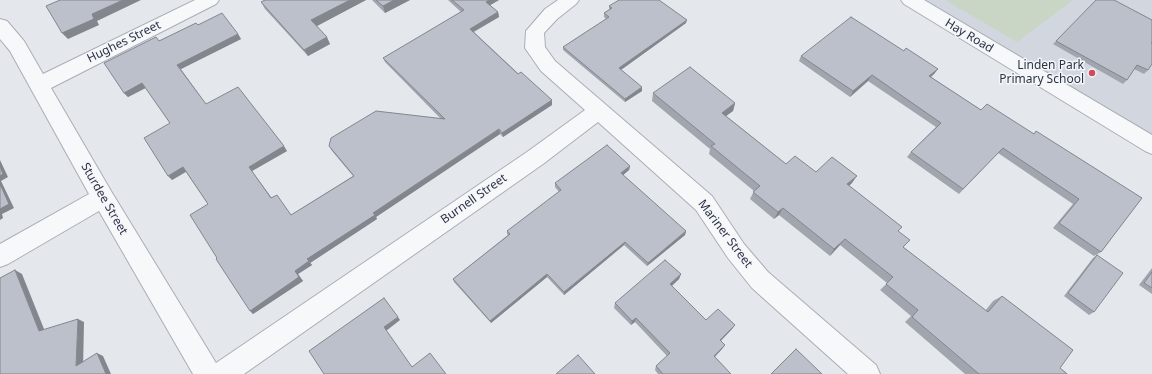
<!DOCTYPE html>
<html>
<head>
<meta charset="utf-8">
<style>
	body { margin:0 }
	canvas { display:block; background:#e4e7ec }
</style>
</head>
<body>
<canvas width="1152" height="374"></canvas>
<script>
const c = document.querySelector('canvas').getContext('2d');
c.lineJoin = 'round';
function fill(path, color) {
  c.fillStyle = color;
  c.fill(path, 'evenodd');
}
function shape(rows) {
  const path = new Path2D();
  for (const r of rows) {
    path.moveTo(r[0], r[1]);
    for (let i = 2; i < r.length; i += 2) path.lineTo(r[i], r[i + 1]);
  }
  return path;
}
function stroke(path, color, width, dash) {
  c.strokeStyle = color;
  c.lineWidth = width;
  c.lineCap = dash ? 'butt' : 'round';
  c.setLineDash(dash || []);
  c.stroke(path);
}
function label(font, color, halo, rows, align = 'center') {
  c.font = font + ' "Noto Sans",sans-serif';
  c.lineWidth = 3;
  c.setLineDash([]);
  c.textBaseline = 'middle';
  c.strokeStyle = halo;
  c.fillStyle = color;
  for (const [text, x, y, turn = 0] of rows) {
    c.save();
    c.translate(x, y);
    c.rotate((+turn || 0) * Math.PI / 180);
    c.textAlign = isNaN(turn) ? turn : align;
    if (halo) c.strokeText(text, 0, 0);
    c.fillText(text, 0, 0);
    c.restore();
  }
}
const built = shape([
	[910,0,1152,0,1152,145]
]);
const green = shape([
	[945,0,1073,0,1017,42]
]);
const minor = shape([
	[195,0,219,0,216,4,51,88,111,191,216,363,527,152,585,110,541,71,525,48,526,31,545,9,558,0,579,0,576,4,557,19,544,33,545,47,555,61,712,196,744,244,768,272,876,365,880,374,848,374,752,288,728,258,696,210,598,122,543,164,244,374,193,374,99,211,8,264,0,267,0,244,89,194,10,51,0,39,0,19,7,21,24,41,43,74,195,0],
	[901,0,924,0,1152,135,1152,154,1145,151,904,4,901,0]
]);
const wall = shape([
	[265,0,366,0,317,26,330,44,308,56,265,9,261,2],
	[372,0,410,0,385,13],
	[448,0,499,0,490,5,498,12,499,17,474,32,552,105,503,137,500,134,376,217,377,219,310,263,312,265,298,274,303,281,253,314,217,258,208,204,186,172,172,180,170,123,146,88,128,97,124,93,159,41,198,25,238,34,241,39,181,69,206,104,287,151,252,171,272,198,291,215,353,176,332,151,329,146,441,119,385,62,383,58,461,12],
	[609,6,686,23,621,70,642,91,625,102,563,50,563,47,606,19,604,17,604,13,609,10],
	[1056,41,1151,43,1148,70,1144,74,1134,69,1127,80,1123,84,1053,44],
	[904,51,938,69,934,74,931,77,981,110,1034,134,1142,198,1101,252,1094,256,1053,228,1073,204,998,153,959,194,907,157,911,152,936,127,868,81,850,97,799,61,801,56],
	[653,93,735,103,733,111,726,116,786,164,816,172,852,183,849,186,902,227,898,231,903,247,985,311,993,301,1002,296,1060,368,1068,374,965,374,905,322,911,316,880,290,887,283,840,245,830,256,779,215,774,219,750,199,754,191,709,154,710,149,652,101],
	[630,166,629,170,623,175,686,231,685,235,647,266,624,245,564,295,547,277,491,323,454,282,453,279,508,235,507,234,507,231,559,192,555,187,555,183],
	[1097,255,1094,312,1089,315,1064,296,1093,258],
	[1152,268,1152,294,1139,285],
	[681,274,679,279,672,286,706,320,735,325,732,329,721,341,725,345,722,349,715,357,731,374,658,374,655,370,656,366,667,356,635,322,631,325,614,308,615,303]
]);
const shadedWall = shape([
	[123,0,141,0,97,21,99,25,68,39,62,33,92,14],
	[350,0,366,0,315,27,311,20],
	[394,0,410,0,385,13,383,6],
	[489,0,499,0,487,7,486,2],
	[498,12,499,17,471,33,470,29],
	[687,20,686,23,618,72,619,68],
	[238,34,241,39,181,69,177,65],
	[327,37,330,44,308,56,304,50],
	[938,69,934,74,926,81,929,76],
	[872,75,868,81,850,97,853,91],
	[142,83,147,87,128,97,124,93],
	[642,87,642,91,625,102,625,99],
	[552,100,552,105,503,137,502,133],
	[735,103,733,111,719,121,722,113],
	[499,129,500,134,376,217,377,219,310,263,307,259,373,213],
	[284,146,287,151,252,171,249,167],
	[0,160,8,177,1,181,14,208,2,214,3,218,0,220],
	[630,166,629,170,621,177,621,173],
	[183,167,187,171,172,180,168,176],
	[857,176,852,183,843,191,847,184],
	[783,208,779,215,774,219,778,212],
	[686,231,685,235,647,266,648,263],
	[845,239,840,245,830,256,834,249],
	[625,242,624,245,564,295,564,292],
	[309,261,312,265,298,274,303,281,253,314,250,311,295,271],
	[15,270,22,274,46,334,39,331],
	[547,274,547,277,491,323,490,321],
	[681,274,679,279,668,289,670,284],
	[398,317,400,320,386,331,384,327],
	[636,318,635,322,631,325,632,321],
	[78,319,84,322,83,369,76,366],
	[735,325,732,329,717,344,720,340],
	[725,345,722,349,711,360,714,356],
	[97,353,103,356,111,374,106,374]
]);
const building = shape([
	[60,0,123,0,92,14,94,19,62,33,46,6,60,0],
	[265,0,350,0,311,20,327,37,304,50,261,2,265,0],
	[376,0,394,0,383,6,376,0],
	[452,0,489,0,486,2,498,12,470,29,518,74,521,72,552,100,502,133,499,129,373,213,375,215,307,259,309,261,295,271,299,277,250,311,216,259,217,258,190,215,208,204,183,167,168,176,144,138,170,123,142,83,124,93,104,63,156,37,159,41,196,23,198,25,222,13,238,34,177,65,206,104,238,87,284,146,249,167,271,198,277,195,291,215,354,176,329,146,331,138,376,111,445,119,383,58,464,10,452,0],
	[619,0,659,0,687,20,619,68,642,87,625,99,563,47,609,17,604,13,612,8,609,6,619,0],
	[1096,0,1114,0,1152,20,1152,42,1151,43,1152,43,1152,64,1148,70,1137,65,1127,80,1056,41,1096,0],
	[851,17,904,51,906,48,938,69,929,76,981,110,987,104,1034,134,1036,131,1142,198,1101,252,1059,223,1079,199,1003,148,963,189,911,152,941,123,872,75,853,91,801,56,851,17],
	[690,67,735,103,722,113,786,164,795,156,816,172,832,157,857,176,847,184,902,227,898,231,910,240,903,247,988,312,1002,296,1073,350,1060,368,1067,374,979,374,912,317,918,310,886,284,893,277,845,239,834,249,783,208,778,212,753,192,760,186,711,146,715,144,653,93,690,67],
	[607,145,630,166,621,173,686,231,648,263,625,242,564,292,547,274,490,321,453,279,510,234,507,231,561,190,555,183,607,145],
	[0,166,3,174,0,176,0,166],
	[0,184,9,204,0,209,0,184],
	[1097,255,1123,273,1094,312,1068,293,1097,255],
	[665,260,681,274,670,284,706,320,718,309,735,325,720,340,725,345,714,356,731,374,663,374,656,366,670,353,636,318,632,321,615,303,665,260],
	[15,270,39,331,78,319,76,366,97,353,106,374,0,374,0,278,15,270],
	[1152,272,1152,288,1144,283,1152,272],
	[384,298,398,317,384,327,412,367,430,353,446,374,324,374,309,351,384,298],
	[796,349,822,374,771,374,796,349],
	[578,355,595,374,556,374,578,355]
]);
const markers = [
	[1092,73,4,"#d1495b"]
];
const streetNames = [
	["Hay Road",969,36,31],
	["Hughes Street",124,42,-26],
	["Sturdee Street",104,199,60],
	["Burnell Street",474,199,-35],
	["Mariner Street",725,234,53]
];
const poiNames = [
	["Linden Park",1084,66],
	["Primary School",1084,80]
];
fill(built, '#d2d6de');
fill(green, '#c9d6c5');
stroke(minor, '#a9aeb7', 2);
fill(minor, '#f7f8fa');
fill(wall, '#a1a5ae');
fill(shadedWall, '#83868d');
fill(building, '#bbc0ca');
stroke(building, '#83868d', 1);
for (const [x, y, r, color] of markers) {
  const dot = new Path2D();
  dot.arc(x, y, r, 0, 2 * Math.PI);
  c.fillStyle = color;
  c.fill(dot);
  stroke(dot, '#f4f6f9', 1.5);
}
label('12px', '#2b3445', '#f4f6f9', streetNames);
label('12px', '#2b3445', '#f4f6f9', poiNames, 'right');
</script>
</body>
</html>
